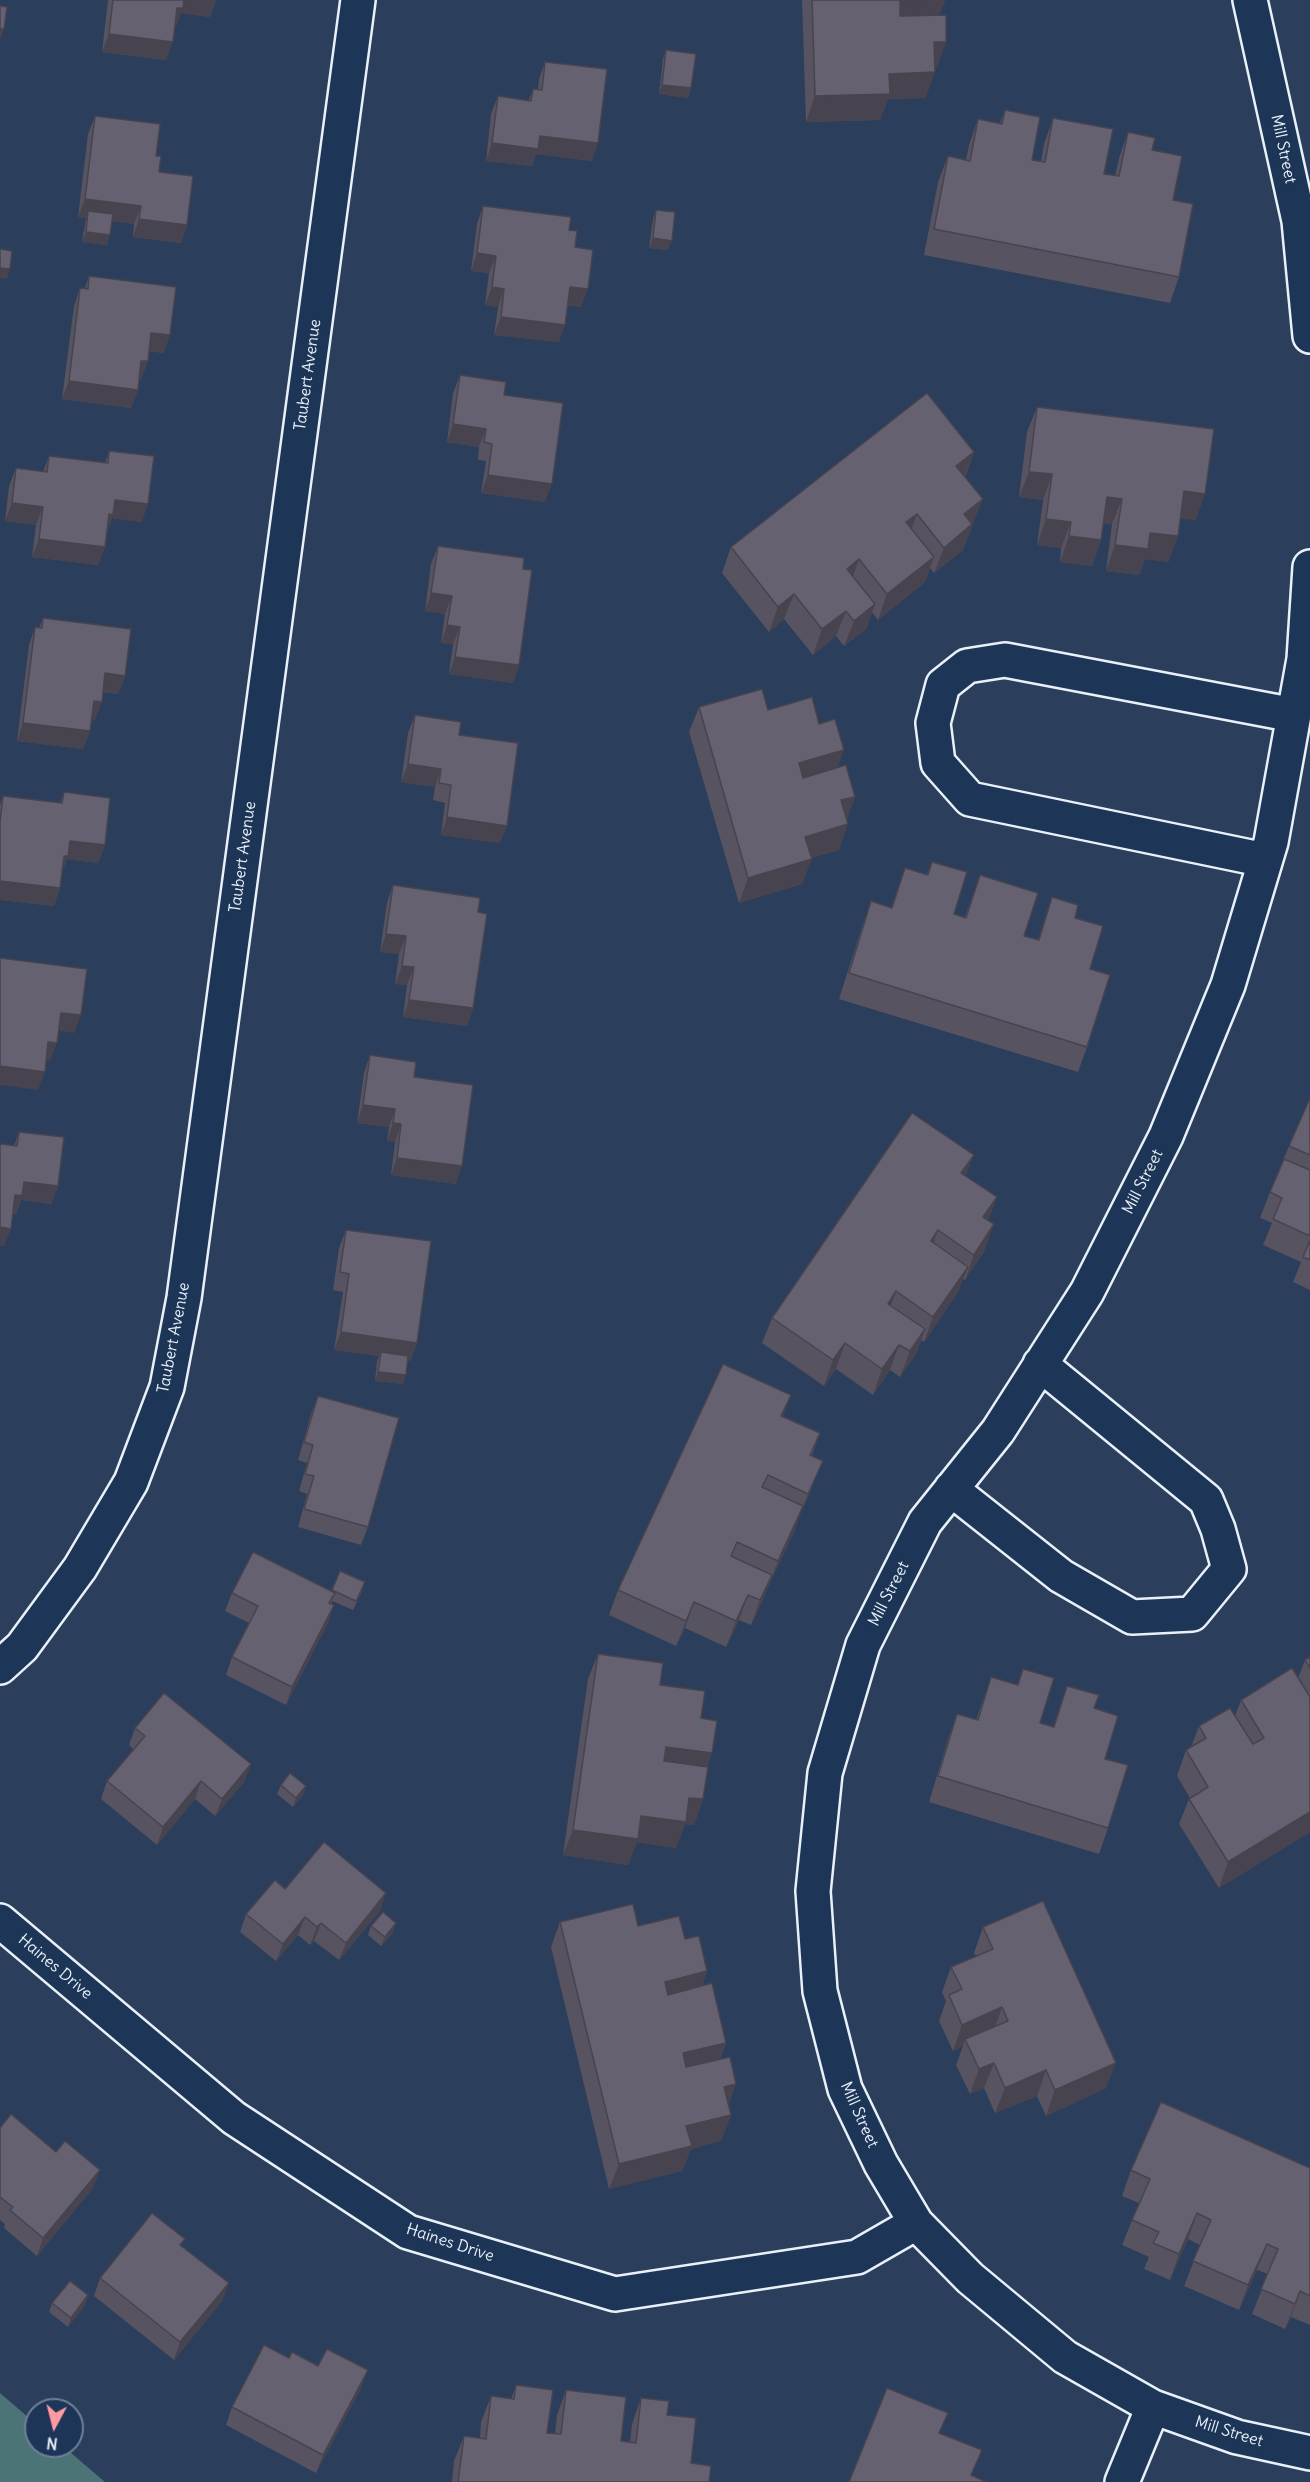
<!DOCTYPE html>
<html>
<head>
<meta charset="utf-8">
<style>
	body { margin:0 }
	#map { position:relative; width:1310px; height:2482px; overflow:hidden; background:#2b3e5c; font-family:Delius,sans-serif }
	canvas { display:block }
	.north { position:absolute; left:24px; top:2398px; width:60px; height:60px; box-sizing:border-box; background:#1d3557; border:2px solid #6e8097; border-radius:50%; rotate:187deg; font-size:16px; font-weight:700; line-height:24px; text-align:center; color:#e8f1f8 }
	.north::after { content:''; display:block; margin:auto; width:21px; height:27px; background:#ff9aa2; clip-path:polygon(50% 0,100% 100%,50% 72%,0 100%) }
</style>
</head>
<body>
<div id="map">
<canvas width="1310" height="2482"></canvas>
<div class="north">N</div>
</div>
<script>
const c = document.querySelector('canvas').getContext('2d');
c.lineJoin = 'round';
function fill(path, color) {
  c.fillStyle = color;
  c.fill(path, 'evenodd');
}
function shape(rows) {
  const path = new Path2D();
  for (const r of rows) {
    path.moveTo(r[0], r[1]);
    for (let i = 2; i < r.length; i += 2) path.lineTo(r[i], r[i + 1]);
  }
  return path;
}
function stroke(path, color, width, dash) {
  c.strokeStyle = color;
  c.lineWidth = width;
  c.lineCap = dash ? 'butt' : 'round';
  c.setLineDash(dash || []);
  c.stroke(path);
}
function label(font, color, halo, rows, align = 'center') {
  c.font = font + ' Delius,sans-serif';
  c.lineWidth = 4.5;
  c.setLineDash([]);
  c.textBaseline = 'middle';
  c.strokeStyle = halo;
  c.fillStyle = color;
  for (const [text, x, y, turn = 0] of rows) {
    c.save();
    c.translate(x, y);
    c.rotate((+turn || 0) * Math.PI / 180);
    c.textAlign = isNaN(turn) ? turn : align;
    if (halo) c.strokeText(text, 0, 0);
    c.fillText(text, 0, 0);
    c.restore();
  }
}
const green = shape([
	[0,2393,36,2424,36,2446,63,2446,105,2482,0,2482]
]);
const minor = shape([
	[1250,0,1299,221,1310,336],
	[1310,567,1304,659,1271,842,1228,985,1166,1136,1087,1292,998,1431,925,1522,863,1645,825,1773,813,1891,820,1991,845,2089,881,2164,916,2223,970,2278,1065,2357,1153,2407,1237,2437,1310,2453],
	[1265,860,970,799,938,763,933,723,943,685,967,666,1005,660,1294,715],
	[951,1489,1061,1576,1132,1617,1192,1614,1229,1569,1218,1529,1206,1500,1040,1364],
	[0,1667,22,1647,80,1568,131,1482,167,1387,184,1298,358,0],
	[0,1921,234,2118,408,2232,615,2294,857,2257,916,2223],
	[1122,2482,1153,2407]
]);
const wall = shape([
	[108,0,216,0,210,17,181,13,176,26,175,26,166,60,102,52],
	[802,0,945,0,939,15,937,68,934,68,935,72,925,98,888,99,880,120,806,122],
	[666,50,691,88,688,98,659,94,663,59],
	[545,62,592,161,536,154,532,166,486,161,491,114,498,96,529,100,533,89,538,90,539,79],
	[1005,110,1032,160,1041,161,1044,144,1053,118,1104,174,1115,176,1119,158,1128,132,1152,150,1173,200,1179,277,1170,303,924,255,938,182,948,156,966,160,969,145,978,119,1000,123],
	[95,116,156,156,159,172,187,225,181,243,133,237,134,224,112,221,107,245,82,242,86,218,78,217,88,134],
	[483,206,569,230,575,247,581,307,568,305,559,342,494,335,498,307,485,305,489,273,471,271,477,224],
	[656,210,668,250,649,248,653,219],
	[89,276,164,353,149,351,148,361,141,379,139,379,138,390,131,408,62,399,74,306,80,288,85,288],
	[460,375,504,395,545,502,481,493,486,461,478,460,479,447,447,442,453,393],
	[1037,407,1196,520,1180,518,1178,536,1168,562,1145,559,1139,575,1106,571,1112,524,1104,523,1101,540,1092,566,1060,562,1061,548,1037,545,1043,500,1019,497,1027,432],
	[109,451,142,522,112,518,107,533,105,547,98,565,32,557,36,525,5,521,9,486,16,468,43,472,49,456,105,463],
	[974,452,965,477,973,524,972,526,963,550,934,573,930,568,925,582,878,620,872,612,866,629,844,646,836,636,813,655,784,619,769,632,722,573,731,547],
	[438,546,523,569,519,665,513,683,449,674,453,644,441,643,445,614,425,611,431,564],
	[43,618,125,676,118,694,103,692,95,720,91,719,90,731,83,749,17,741,29,645,35,627,39,628],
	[699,707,768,710,819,724,838,767,855,797,847,819,839,850,811,858,802,884,739,903,689,732],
	[415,715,459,735,500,843,441,835,445,803,433,800,435,787,401,782,408,733],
	[64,792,105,845,98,863,67,859,62,873,60,888,54,906,0,900,0,805,3,796,60,803],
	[932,862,954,914,965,917,980,875,1024,936,1038,940,1052,897,1075,918,1090,969,1087,1047,1078,1072,839,999,862,927,871,901,891,908,905,868,927,874],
	[393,885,478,912,473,1008,467,1026,403,1017,407,985,395,984,399,954,380,952,387,903],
	[370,1055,414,1077,456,1184,391,1175,395,1142,387,1141,389,1127,357,1123,364,1073],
	[1310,1098,1310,1290,1293,1282,1301,1262,1263,1245,1272,1223,1260,1218,1270,1192,1289,1146],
	[19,1132,58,1186,51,1204,21,1200,16,1214,12,1214,4,1246,14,1146],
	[966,1176,997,1197,988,1220,985,1250,965,1280,963,1279,958,1292,924,1342,921,1340,916,1354,900,1377,890,1370,873,1395,836,1369,824,1386,762,1343,772,1318],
	[346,1230,417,1343,410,1361,408,1360,403,1384,375,1381,377,1361,379,1356,334,1350,343,1292,333,1290,339,1248],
	[318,1396,368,1527,361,1545,298,1527,307,1494,299,1491,307,1463,298,1460,311,1414],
	[783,1416,820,1433,812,1455,813,1486,799,1517,794,1532,768,1587,768,1586,763,1600,751,1625,739,1620,726,1647,685,1628,676,1646,609,1615,618,1590],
	[340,1571,362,1591,353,1610,332,1601,328,1623,286,1705,226,1675,232,1657,249,1623,225,1611,232,1593,332,1591],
	[598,1654,660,1685,701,1718,712,1753,707,1767,703,1799,694,1825,685,1824,676,1848,637,1842,628,1865,563,1855,588,1679],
	[1310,1657,1310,1832,1219,1888,1179,1824,1189,1799,1190,1798,1177,1776,1186,1750,1191,1747,1199,1726,1235,1716,1241,1700,1298,1678,1305,1660],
	[1023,1669,1040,1723,1053,1727,1067,1686,1094,1708,1105,1759,1108,1828,1099,1854,929,1802,948,1739,957,1714,976,1720,991,1677,1017,1685],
	[135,1728,251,1764,244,1782,215,1816,195,1799,157,1845,101,1799,107,1781,134,1750,129,1745],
	[281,1785,306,1786,303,1795,293,1807,277,1794],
	[285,1889,380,1911,339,1960,314,1941,310,1945,298,1935,276,1961,240,1932,246,1914],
	[560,1922,638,1926,685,1939,707,1971,702,1986,726,2043,720,2060,731,2115,721,2141,691,2149,682,2171,609,2189,551,1947],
	[371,1926,393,1933,381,1946,368,1935],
	[983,1927,1106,2088,1046,2116,1037,2096,995,2113,984,2088,970,2094,956,2065,963,2046,953,2051,939,2021,946,2001,942,1992,951,1967,976,1956,974,1953],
	[0,2128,93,2188,37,2256,4,2228,5,2224,0,2220],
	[1310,2168,1310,2325,1291,2317,1285,2329,1252,2314,1268,2274,1257,2270,1239,2310,1184,2286,1200,2245,1188,2239,1170,2280,1144,2269,1149,2257,1122,2245,1139,2203,1122,2196,1131,2170],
	[182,2246,229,2283,222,2301,174,2360,94,2296,100,2278],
	[88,2295,85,2305,68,2327,49,2312,52,2303],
	[289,2358,361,2388,316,2473,226,2425,232,2407],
	[516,2385,547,2433,555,2434,557,2415,566,2390,621,2441,630,2442,632,2424,641,2398,667,2415,691,2463,709,2482,452,2482,454,2461,464,2436,480,2438,481,2422,491,2396,511,2399]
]);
const shadedWall = shape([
	[183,0,216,0,210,17,181,13,176,26,170,25,177,8],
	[945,0,935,25,891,27,900,1],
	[0,29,4,29,1,38,0,38],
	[109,34,173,42,166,60,102,52],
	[934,42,946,42,937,68,924,68],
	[935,72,925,98,888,99,880,120,806,122,815,96,889,74],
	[662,85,691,88,688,98,659,94],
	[540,136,598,143,592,161,536,154,532,166,486,161,492,143],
	[85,199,141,206,134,224,87,218,88,211,86,218,78,217],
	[139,219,187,225,181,243,133,237],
	[86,232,110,235,107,245,82,242],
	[653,238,672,241,668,250,649,248],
	[477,253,496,256,489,273,471,271],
	[0,268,10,269,7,279,0,278],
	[492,287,504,289,498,307,485,305],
	[570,287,588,289,581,307,564,305],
	[501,317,565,325,559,342,494,335],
	[151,333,170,335,164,353,145,351],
	[141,361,148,361,141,379,135,378],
	[69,381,138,390,131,408,62,399],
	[453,424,486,429,479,447,447,442],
	[974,452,964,477,956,466],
	[1029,472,1052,474,1043,500,1019,497],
	[488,475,552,484,545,502,481,493],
	[1184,491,1205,494,1196,520,1174,517],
	[1107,497,1122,499,1112,524,1098,523],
	[983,499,963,550,934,573,944,548,964,514],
	[115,500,148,504,142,522,112,518,107,533,109,514],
	[12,503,43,507,36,525,5,521],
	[917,514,908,539,906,522],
	[1046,519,1071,522,1061,548,1037,545],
	[1150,533,1178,536,1168,562,1145,559,1139,575,1106,571,1115,545],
	[1069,536,1101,540,1092,566,1060,562],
	[39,539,105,547,98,565,32,557],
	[934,557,925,582,878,620,887,594],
	[859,559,850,585,847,569],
	[431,593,452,596,445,614,425,611],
	[794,594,784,619,769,632,778,607],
	[875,604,866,629,844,646,854,621],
	[846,611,836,636,813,655,822,629],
	[447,625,460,627,453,644,441,643],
	[455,657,519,665,513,683,449,674],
	[105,673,125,676,118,694,99,691],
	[94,701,102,702,95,720,87,719],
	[23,723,90,731,83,749,17,741],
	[844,750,835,776,790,789,799,763],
	[408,764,441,769,435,787,401,782],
	[855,797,846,822,841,800],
	[447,817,507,826,500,843,441,835],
	[848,824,839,850,796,862,805,837],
	[70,841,105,845,98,863,67,859,62,874,58,874],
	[812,859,802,884,739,903,748,878],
	[0,881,60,888,54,906,0,900],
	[386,934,406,936,399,954,380,952],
	[402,966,414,967,407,985,395,984],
	[409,1000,473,1008,467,1026,403,1017],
	[61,1013,81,1015,74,1033,54,1030],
	[48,1042,57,1043,50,1061,42,1059],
	[0,1066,45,1072,38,1090,0,1085],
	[363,1105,395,1109,389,1127,357,1123],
	[393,1123,401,1124,395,1142,387,1141],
	[974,1155,964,1181,961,1173],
	[397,1158,462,1166,456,1184,391,1175],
	[24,1182,58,1186,51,1204,21,1200,16,1214,8,1213,15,1195],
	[997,1197,987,1223,983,1217],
	[994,1224,985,1250,965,1280,974,1255],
	[0,1227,11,1229,4,1246,0,1246],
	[938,1230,929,1256,931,1241],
	[968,1267,958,1292,924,1342,933,1317],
	[896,1291,887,1316,888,1304],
	[925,1329,916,1354,900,1377,910,1351],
	[341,1332,417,1343,410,1361,380,1356,381,1352,379,1356,334,1350],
	[845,1343,836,1369,824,1386,833,1360],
	[899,1345,890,1370,873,1395,882,1369],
	[378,1372,406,1375,403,1384,375,1381],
	[791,1395,782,1420,781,1416],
	[823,1461,813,1486,799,1517,794,1532,768,1587,778,1561],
	[772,1575,763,1600,751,1625,760,1600],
	[748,1595,739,1620,726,1647,736,1621],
	[694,1602,685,1628,676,1646,686,1621],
	[334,1605,328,1623,286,1705,292,1687],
	[666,1747,712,1753,703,1779,657,1773],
	[251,1764,244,1782,215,1816,222,1799],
	[201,1781,195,1799,157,1845,163,1827],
	[306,1786,303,1795,293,1807,296,1798],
	[689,1798,703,1799,694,1825,685,1824,676,1848,637,1842,628,1865,563,1855,573,1830,641,1816],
	[1310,1812,1310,1832,1219,1888,1228,1862],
	[386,1893,380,1911,339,1960,346,1943],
	[305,1917,298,1935,276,1961,283,1944],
	[321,1923,314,1941,310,1945,317,1927],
	[396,1923,393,1933,381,1946,385,1937],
	[707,1971,698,1997,656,2007,665,1982],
	[1002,2007,993,2033,965,2039,963,2046,953,2051,962,2025],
	[726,2043,717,2068,673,2078,683,2053],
	[994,2063,984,2088,970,2094,979,2069],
	[1116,2063,1106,2088,1046,2116,1055,2090],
	[1046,2070,1037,2096,995,2113,1005,2088],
	[736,2084,727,2109,724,2087],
	[731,2115,721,2141,691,2149,682,2171,609,2189,619,2164,686,2126],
	[100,2170,93,2188,37,2256,43,2238],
	[1197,2213,1188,2239,1170,2280,1179,2254],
	[1267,2244,1257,2270,1239,2310,1248,2285],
	[229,2283,222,2301,174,2360,180,2342],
	[1300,2291,1291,2317,1285,2329,1295,2304],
	[88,2295,85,2305,68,2327,71,2318],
	[368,2370,361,2388,316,2473,323,2455]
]);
const building = shape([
	[113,0,184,0,183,8,177,8,173,42,109,34,113,0],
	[812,0,934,0,900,1,900,16,946,15,946,42,934,42,935,72,889,74,890,94,815,96,812,0],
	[0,6,7,7,4,29,0,29,0,6],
	[666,50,696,54,691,88,662,85,666,50],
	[545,62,607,69,598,143,540,136,538,149,492,143,498,96,531,101,533,89,542,90,545,62],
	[1005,110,1040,117,1032,160,1045,162,1053,118,1113,129,1104,174,1119,176,1128,132,1155,138,1152,150,1182,156,1173,200,1193,204,1179,277,934,229,948,156,970,161,978,119,1002,124,1005,110],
	[95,116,160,124,156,156,161,156,159,172,193,176,187,225,139,219,141,206,85,199,95,116],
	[483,206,571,217,569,230,577,231,575,247,593,250,588,289,570,287,565,325,501,317,504,289,492,287,496,256,477,253,483,206],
	[656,210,675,212,672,241,653,238,656,210],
	[88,211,113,214,110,235,86,232,88,211],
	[0,249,12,251,10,269,0,268,0,249],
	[89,276,176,287,170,335,151,333,148,361,141,361,138,390,69,381,80,288,88,289,89,276],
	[460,375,506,382,504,395,563,403,552,484,488,475,492,444,484,442,486,429,453,424,460,375],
	[927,393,974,452,956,466,983,499,964,514,972,524,944,548,917,514,906,522,934,557,887,594,859,559,847,569,875,604,854,621,846,611,822,629,794,594,778,607,731,547,927,393],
	[1037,407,1214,429,1205,494,1184,491,1178,536,1150,533,1148,549,1115,545,1122,499,1107,497,1101,540,1069,536,1071,522,1046,519,1052,474,1029,472,1037,407],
	[109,451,154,456,148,504,115,500,113,515,109,514,105,547,39,539,43,507,12,503,16,468,47,472,49,456,108,463,109,451],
	[438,546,524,558,523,569,532,570,519,665,455,657,460,627,447,625,452,596,431,593,438,546],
	[43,618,131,629,125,676,105,673,102,702,94,701,90,731,23,723,35,627,42,628,43,618],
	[762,689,768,710,812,697,819,724,835,719,844,750,799,763,803,778,846,765,855,797,841,800,848,824,805,837,812,859,748,878,699,707,762,689],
	[415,715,461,722,459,735,518,743,507,826,447,817,451,785,439,783,441,769,408,764,415,715],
	[64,792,110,798,105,845,70,841,68,856,64,856,60,888,0,881,0,823,3,796,62,803,64,792],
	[932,862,967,872,954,914,966,918,980,875,1038,893,1024,936,1039,940,1052,897,1078,905,1075,918,1103,926,1090,969,1110,975,1087,1047,849,973,871,901,892,908,905,868,928,875,932,862],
	[393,885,480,898,478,912,487,914,473,1008,409,1000,414,967,402,966,406,936,386,934,393,885],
	[0,958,87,969,81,1015,61,1013,57,1043,48,1042,45,1072,0,1066,0,958],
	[370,1055,416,1062,414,1077,473,1085,462,1166,397,1158,401,1124,393,1123,395,1109,363,1105,370,1055],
	[1310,1098,1310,1155,1289,1146,1310,1098],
	[912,1113,974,1155,961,1173,997,1197,983,1217,994,1224,974,1255,938,1230,931,1241,968,1267,933,1317,896,1291,888,1304,925,1329,910,1351,899,1345,882,1369,845,1343,833,1360,772,1318,912,1113],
	[19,1132,64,1137,58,1186,24,1182,22,1196,15,1195,11,1229,0,1227,0,1144,17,1146,19,1132],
	[1284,1159,1310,1170,1310,1236,1273,1219,1282,1198,1270,1192,1284,1159],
	[346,1230,431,1241,417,1343,341,1332,349,1274,340,1272,346,1230],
	[1310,1240,1310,1260,1303,1257,1310,1240],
	[381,1352,408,1356,406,1375,378,1372,381,1352],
	[723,1364,791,1395,781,1416,820,1433,810,1455,823,1461,808,1494,768,1475,762,1487,803,1506,778,1561,737,1542,731,1556,772,1575,760,1600,748,1595,736,1621,694,1602,686,1621,618,1590,723,1364],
	[318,1396,399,1418,368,1527,304,1509,314,1476,305,1474,313,1445,304,1442,318,1396],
	[253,1552,335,1593,329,1603,334,1605,292,1687,232,1657,258,1606,232,1593,253,1552],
	[340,1571,365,1582,356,1601,332,1590,340,1571],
	[598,1654,663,1663,660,1685,705,1691,701,1718,717,1721,712,1753,666,1747,664,1761,708,1767,703,1799,689,1798,686,1822,641,1816,638,1839,573,1830,598,1654],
	[1310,1657,1310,1668,1305,1660,1310,1657],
	[1292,1668,1310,1697,1310,1812,1228,1862,1189,1799,1208,1787,1186,1750,1206,1738,1199,1726,1230,1708,1253,1744,1264,1738,1241,1700,1292,1668],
	[1023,1669,1054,1678,1040,1723,1054,1727,1067,1686,1099,1695,1094,1708,1118,1716,1105,1759,1128,1765,1108,1828,938,1776,957,1714,978,1720,991,1677,1018,1685,1023,1669],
	[164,1693,251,1764,222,1799,201,1781,163,1827,107,1781,145,1736,135,1728,164,1693],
	[290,1773,306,1786,296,1798,281,1785,290,1773],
	[324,1842,386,1893,346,1943,321,1923,317,1927,305,1917,283,1944,246,1914,275,1880,285,1889,324,1842],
	[1043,1901,1116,2063,1055,2090,1046,2070,1005,2088,994,2063,979,2069,965,2039,1008,2021,1002,2007,962,2025,949,1995,962,1989,951,1967,993,1949,983,1927,1043,1901],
	[633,1904,638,1926,679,1916,685,1939,699,1936,707,1971,665,1982,668,1995,712,1983,726,2043,683,2053,686,2067,730,2057,736,2084,724,2087,731,2115,686,2126,692,2146,619,2164,560,1922,633,1904],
	[383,1912,396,1923,385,1937,371,1926,383,1912],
	[1161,2102,1310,2168,1310,2296,1300,2291,1295,2304,1261,2289,1278,2249,1267,2244,1248,2285,1193,2261,1211,2220,1197,2213,1179,2254,1153,2243,1159,2232,1132,2220,1150,2179,1131,2170,1161,2102],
	[11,2114,56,2152,65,2141,100,2170,43,2238,10,2210,13,2207,0,2197,0,2128,11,2114],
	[152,2213,185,2239,180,2245,229,2283,180,2342,100,2278,152,2213],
	[70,2281,88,2295,71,2318,52,2303,70,2281],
	[264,2345,289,2358,292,2352,318,2366,327,2349,368,2370,323,2455,232,2407,264,2345],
	[516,2385,553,2390,547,2433,561,2434,566,2390,626,2397,621,2441,636,2443,641,2398,669,2401,667,2415,696,2418,691,2463,711,2466,709,2482,458,2482,464,2436,486,2439,491,2396,514,2399,516,2385],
	[887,2388,948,2413,939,2433,982,2450,971,2475,986,2482,849,2482,887,2388]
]);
const streetNames = [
	["Mill Street",1283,149,78],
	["Taubert Avenue",308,375,-82],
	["Taubert Avenue",243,857,-82],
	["Mill Street",1143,1182,-63],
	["Taubert Avenue",174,1338,-79],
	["Mill Street",889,1594,-63],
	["Haines Drive",55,1967,40],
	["Mill Street",859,2115,66],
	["Haines Drive",450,2243,18],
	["Mill Street",1229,2432,17]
];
fill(green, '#4c7376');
stroke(minor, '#e8f1f8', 38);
stroke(minor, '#1d3557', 33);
fill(wall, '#575361');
fill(shadedWall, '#47444f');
fill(building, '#656171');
stroke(building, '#47444f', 1.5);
label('16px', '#e8f1f8', '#1d3557', streetNames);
</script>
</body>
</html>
